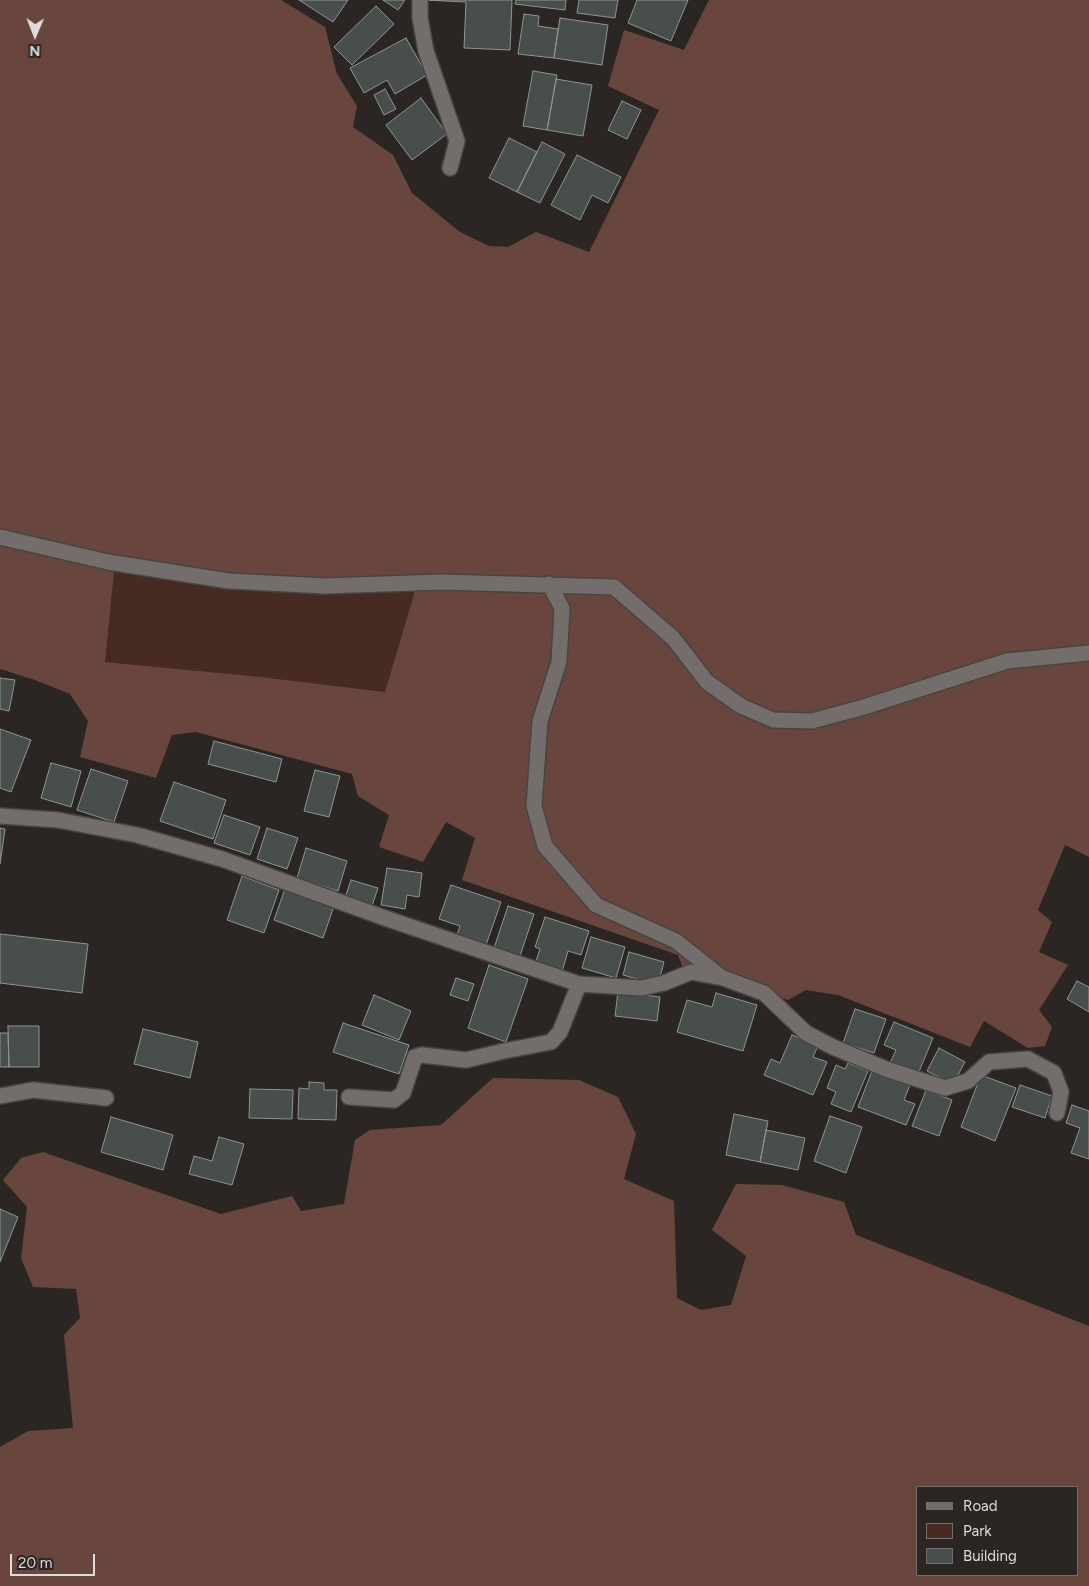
<!DOCTYPE html>
<html>
<head>
<meta charset="utf-8">
<style>
	body { margin:0 }
	#map { position:relative; width:1089px; height:1586px; overflow:hidden; background:#2b2624; font-family:Figtree,sans-serif }
	canvas { display:block }
	.legend { position:absolute; left:916px; top:1486px; width:162px; height:90px; box-sizing:border-box; background:#2b2624; border:1px solid #736e6d; margin:0; padding:6px 9px; list-style:none; font-size:15px; color:#dfdbda }
	.legend li { display:flex; align-items:center; gap:10px; height:25px }
	.legend b { width:25px; border:1px solid #736e6d }
	.north { position:absolute; left:10px; top:10px; width:50px; height:50px; -webkit-text-stroke:4px #2b2624; paint-order:stroke; rotate:181deg; font-size:14px; font-weight:700; line-height:20px; text-align:center; color:#dfdbda }
	.north::after { content:''; display:block; margin:auto; width:18px; height:22px; background:#dfdbda; clip-path:polygon(50% 0,100% 100%,50% 72%,0 100%) }
	.scale { position:absolute; left:10px; top:1554px; width:85px; height:22px; box-sizing:border-box; border:2px solid #dfdbda; border-top:0; padding-left:6px; font-size:15px; line-height:18px; white-space:nowrap; color:#dfdbda; -webkit-text-stroke:4px #2b2624; paint-order:stroke }
</style>
</head>
<body>
<div id="map">
<canvas width="1089" height="1586"></canvas>
<ul class="legend">
<li><b style="height:6px;background:#736d6b"></b>Road</li>
<li><b style="height:14px;background:#472a22"></b>Park</li>
<li><b style="height:14px;background:#484e4b"></b>Building</li>
</ul>
<div class="north">N</div>
<div class="scale">20 m</div>
</div>
<script>
const c = document.querySelector('canvas').getContext('2d');
c.lineJoin = 'round';
function fill(path, color) {
  c.fillStyle = color;
  c.fill(path, 'evenodd');
}
function shape(rows) {
  const path = new Path2D();
  for (const r of rows) {
    path.moveTo(r[0], r[1]);
    for (let i = 2; i < r.length; i += 2) path.lineTo(r[i], r[i + 1]);
  }
  return path;
}
function stroke(path, color, width, dash) {
  c.strokeStyle = color;
  c.lineWidth = width;
  c.lineCap = dash ? 'butt' : 'round';
  c.setLineDash(dash || []);
  c.stroke(path);
}
const green = shape([
	[115,562,419,580,386,692,261,677,104,662]
]);
const forest = shape([
	[0,0,281,0,325,27,337,74,357,106,353,127,393,155,412,193,460,232,489,246,508,247,536,232,589,252,659,110,608,86,624,30,684,50,709,0,1089,0,1089,857,1065,845,1038,910,1052,922,1039,952,1068,965,1039,1010,1052,1027,1045,1046,1028,1048,984,1021,970,1047,838,995,806,990,788,1000,684,971,678,955,462,880,475,838,446,822,423,862,379,847,389,815,358,796,352,774,196,732,172,735,156,778,80,757,88,721,70,694,35,680,0,669],
	[115,562,233,585,290,593,418,581,385,692,261,677,105,662],
	[493,1078,579,1080,618,1097,636,1134,624,1179,674,1201,677,1298,701,1310,731,1305,746,1256,712,1230,736,1184,782,1185,844,1202,856,1235,1089,1326,1089,1586,0,1586,0,1447,28,1431,73,1428,64,1335,80,1318,76,1289,33,1287,21,1258,27,1207,3,1180,21,1158,43,1152,221,1214,292,1196,301,1211,344,1204,355,1140,370,1130,441,1125],
	[1078,1487,1078,1575,918,1575,918,1487]
]);
const building = shape([
	[299,0,348,0,333,22,299,0],
	[383,0,405,0,398,10,383,0],
	[425,0,512,0,510,50,464,48,466,2,425,0],
	[516,0,566,0,565,10,515,4,516,0],
	[579,0,618,0,615,18,577,13,579,0],
	[637,0,688,0,671,41,628,23,637,0],
	[376,6,394,24,352,65,334,47,376,6],
	[524,14,539,16,538,26,558,29,554,58,518,54,524,14],
	[560,18,608,25,602,65,554,58,560,18],
	[406,38,427,75,395,94,387,80,364,93,350,68,406,38],
	[533,71,557,75,547,130,523,126,533,71],
	[556,79,592,85,583,136,547,130,556,79],
	[385,89,396,109,384,115,374,95,385,89],
	[421,98,447,134,412,160,386,125,421,98],
	[622,101,641,110,627,139,608,130,622,101],
	[509,138,537,152,517,192,489,178,509,138],
	[542,142,565,154,540,203,517,192,542,142],
	[577,155,621,177,608,203,592,195,580,220,551,205,577,155],
	[0,678,15,680,9,711,0,709,0,678],
	[0,729,31,740,11,792,0,788,0,729],
	[214,741,282,759,276,782,208,764,214,741],
	[51,763,81,771,71,807,41,798,51,763],
	[91,769,128,781,114,822,77,810,91,769],
	[315,770,340,776,329,817,304,811,315,770],
	[174,782,226,800,213,839,160,821,174,782],
	[224,815,260,827,250,855,214,843,224,815],
	[0,828,5,829,0,864,0,828],
	[267,828,298,838,287,869,257,859,267,828],
	[306,848,347,861,338,891,297,878,306,848],
	[387,868,422,873,419,897,407,895,405,909,381,905,387,868],
	[242,876,279,890,264,933,227,920,242,876],
	[351,880,378,888,371,909,344,901,351,880],
	[451,885,501,902,486,945,457,935,460,926,439,919,451,885],
	[285,889,334,906,323,938,274,920,285,889],
	[508,906,534,914,520,956,494,948,508,906],
	[545,917,589,931,581,955,568,951,562,972,535,964,540,949,535,947,545,917],
	[0,934,88,944,82,993,0,983,0,934],
	[591,937,625,947,616,978,582,968,591,937],
	[629,952,664,962,658,985,623,975,629,952],
	[489,965,528,979,506,1042,468,1028,489,965],
	[456,978,474,984,468,1001,450,995,456,978],
	[1077,981,1089,987,1089,1012,1067,999,1077,981],
	[618,992,660,997,657,1021,615,1016,618,992],
	[716,993,757,1005,743,1051,677,1032,687,1000,712,1007,716,993],
	[374,995,411,1011,399,1040,362,1025,374,995],
	[855,1009,886,1019,874,1053,843,1043,855,1009],
	[894,1022,933,1038,918,1074,890,1063,896,1050,884,1045,894,1022],
	[343,1023,409,1045,399,1074,333,1052,343,1023],
	[8,1026,39,1026,39,1067,9,1067,8,1026],
	[143,1029,198,1042,190,1078,134,1064,143,1029],
	[0,1033,8,1033,9,1067,0,1067,0,1033],
	[792,1035,818,1046,813,1057,827,1062,813,1095,764,1075,771,1059,780,1063,792,1035],
	[939,1048,965,1062,953,1084,927,1071,939,1048],
	[848,1063,868,1071,851,1112,831,1104,836,1092,827,1088,836,1065,845,1069,848,1063],
	[872,1071,910,1085,904,1100,915,1104,906,1125,858,1107,872,1071],
	[981,1075,1016,1088,995,1141,961,1127,981,1075],
	[309,1082,324,1083,324,1090,337,1090,336,1120,298,1119,299,1088,309,1089,309,1082],
	[1020,1085,1052,1096,1045,1118,1012,1107,1020,1085],
	[250,1089,293,1090,292,1119,249,1118,250,1089],
	[926,1090,952,1100,939,1136,912,1126,926,1090],
	[1072,1105,1089,1111,1089,1159,1071,1153,1080,1128,1066,1123,1072,1105],
	[734,1114,768,1121,760,1162,726,1155,734,1114],
	[830,1116,862,1127,846,1173,814,1161,830,1116],
	[111,1117,173,1135,163,1170,101,1152,111,1117],
	[766,1130,805,1138,798,1170,760,1162,766,1130],
	[219,1137,244,1144,232,1185,189,1174,194,1156,212,1161,219,1137],
	[0,1209,18,1217,0,1262,0,1209]
]);
const minor = shape([
	[420,0,420,18,426,51,457,141,450,168],
	[0,537,108,562,229,581,325,586,441,582,614,587,673,638,707,682,741,706,773,720,812,721,864,707,1007,661,1089,653],
	[549,584,562,608,559,662,540,721,534,806,545,846,596,905,676,941,720,976],
	[0,816,58,820,137,835,222,859,382,917,579,984,641,988,664,983,691,972,723,978,764,993,806,1033,833,1047,886,1069,945,1088,968,1081,989,1062,1028,1059,1054,1073,1061,1092,1057,1113],
	[0,1096,33,1090,106,1098],
	[349,1097,394,1100,403,1093,415,1057,422,1055,466,1060,504,1051,551,1042,560,1032,579,984]
]);
fill(green, '#472a22');
fill(forest, '#68463d');
fill(building, '#484e4b');
stroke(building, '#8f9592', 1);
stroke(minor, '#484443', 18);
stroke(minor, '#736d6b', 15);
</script>
</body>
</html>
